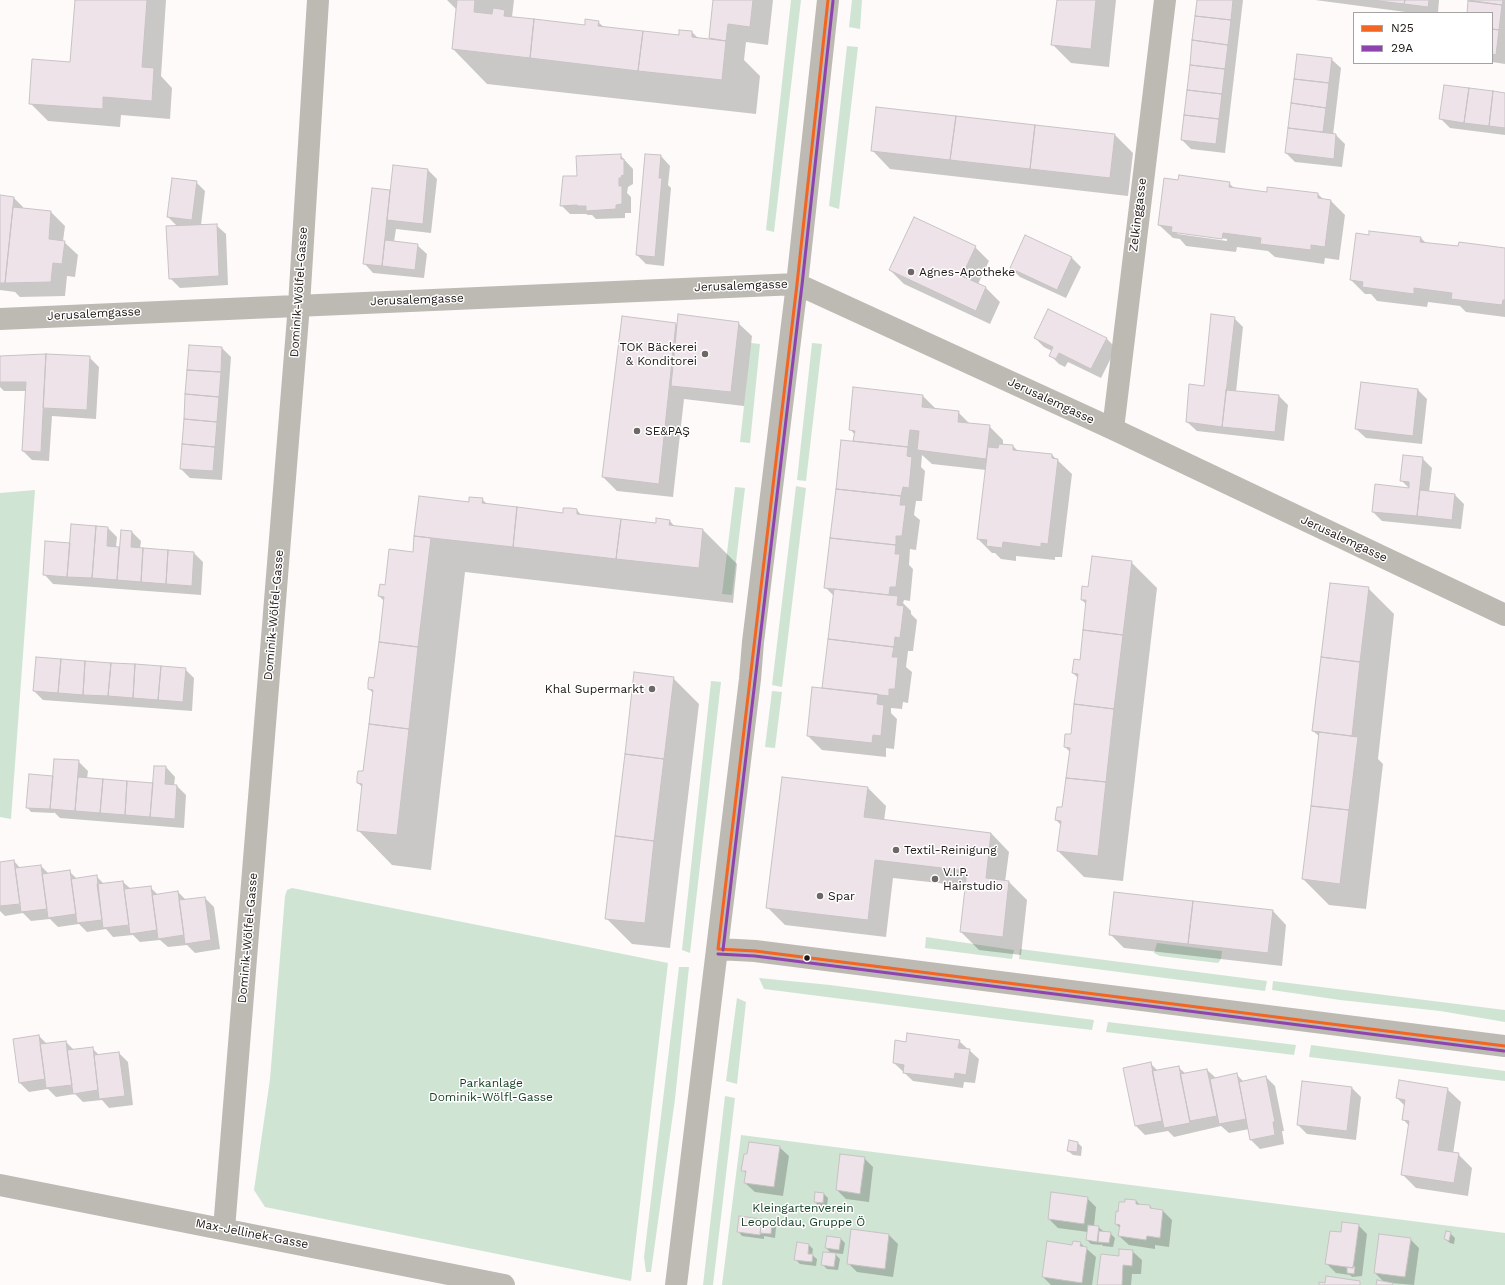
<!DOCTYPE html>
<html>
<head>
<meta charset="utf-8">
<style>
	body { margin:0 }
	#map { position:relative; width:1505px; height:1285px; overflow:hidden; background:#fdfaf9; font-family:"Work Sans",sans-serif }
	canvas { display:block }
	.legend { position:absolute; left:1353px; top:12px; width:140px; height:52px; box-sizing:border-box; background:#fff; border:1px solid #a5a3a1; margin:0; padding:5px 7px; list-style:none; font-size:12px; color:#1f1815 }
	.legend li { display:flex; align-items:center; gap:8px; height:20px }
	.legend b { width:20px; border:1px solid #a5a3a1 }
</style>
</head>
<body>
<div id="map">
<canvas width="1505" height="1285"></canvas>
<ul class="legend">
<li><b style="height:5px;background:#f26522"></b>N25</li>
<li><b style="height:5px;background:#8e44ad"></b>29A</li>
</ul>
</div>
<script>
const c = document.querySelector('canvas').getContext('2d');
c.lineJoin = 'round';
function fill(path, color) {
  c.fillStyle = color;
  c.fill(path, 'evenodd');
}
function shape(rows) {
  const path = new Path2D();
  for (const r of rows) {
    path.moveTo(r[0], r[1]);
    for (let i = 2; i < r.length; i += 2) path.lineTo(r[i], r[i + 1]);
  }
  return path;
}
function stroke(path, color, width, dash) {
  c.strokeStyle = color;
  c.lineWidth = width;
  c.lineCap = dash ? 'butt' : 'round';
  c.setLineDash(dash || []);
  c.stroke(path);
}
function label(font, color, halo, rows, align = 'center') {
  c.font = font + ' "Work Sans",sans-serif';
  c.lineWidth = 3;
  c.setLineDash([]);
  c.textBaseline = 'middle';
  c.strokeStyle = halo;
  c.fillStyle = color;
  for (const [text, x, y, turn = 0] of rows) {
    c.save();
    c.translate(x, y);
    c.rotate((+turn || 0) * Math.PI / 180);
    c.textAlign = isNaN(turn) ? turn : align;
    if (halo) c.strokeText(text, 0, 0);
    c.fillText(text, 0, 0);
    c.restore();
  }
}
const green = shape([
	[791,0,801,0,774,232,766,230],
	[852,0,862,0,860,29,849,27],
	[847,46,858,47,839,209,829,206],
	[751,343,760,344,750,443,740,442],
	[812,343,822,344,806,481,797,480],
	[796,486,806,488,782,687,772,685],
	[735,487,745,488,732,595,722,594],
	[35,490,11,819,0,817,0,493],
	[711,681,721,682,690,953,682,950],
	[772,691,782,692,775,748,765,747],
	[292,888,668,963,631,1281,265,1207,254,1190,270,1079,285,896,287,890],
	[926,937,1014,950,1012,959,925,948],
	[1157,943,1222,951,1221,959,1218,963,1160,956,1154,953],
	[1020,949,1267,981,1265,991,1019,959],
	[679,967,689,967,675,1099,651,1272,646,1272,644,1257],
	[759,978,830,985,1094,1020,1092,1030,1023,1022,764,989],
	[1273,981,1505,1010,1505,1022,1440,1011,1340,1000,1272,990],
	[737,998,746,1002,737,1084,726,1081],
	[1108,1022,1296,1045,1294,1055,1106,1032],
	[1311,1045,1505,1071,1505,1081,1309,1057],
	[725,1096,735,1098,713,1285,703,1285],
	[741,1135,1505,1233,1505,1285,722,1285]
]);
const shadow = shape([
	[76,0,166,0,161,76,172,88,170,119,121,115,120,127,48,121,30,103,71,63],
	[447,0,514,0,512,17,585,26,598,22,605,28,679,36,692,32,698,38,712,40,710,38,714,0,773,0,768,45,746,42,744,60,760,76,756,114,487,84,453,49,457,10],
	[1058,0,1116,0,1109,67,1071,63,1052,44],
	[1198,0,1243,0,1225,153,1191,149,1182,140],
	[1315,0,1439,0,1438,13,1413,13],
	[1470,0,1505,0,1505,64,1492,62,1492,13,1468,13],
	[1298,55,1331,59,1341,68,1333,135,1336,135,1345,144,1342,167,1295,162,1286,153],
	[1505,94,1505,135,1450,128,1441,119],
	[1115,135,1133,153,1128,196,890,169,872,150],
	[620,155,633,169,633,184,628,187,627,193,631,197,631,213,625,213,625,218,596,219,592,215,588,215,586,214,570,214,561,205,578,177],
	[646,155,661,156,670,166,668,185,671,188,664,266,646,264,637,255],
	[394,166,428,170,437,179,431,233,396,229,394,242,417,245,427,254,424,278,373,273,364,263,372,189,391,191],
	[196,182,205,191,201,225,216,225,226,234,228,285,180,288,170,278,178,227,168,217],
	[1229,183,1235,189,1268,193,1318,194,1324,200,1331,201,1345,215,1339,260,1325,258,1324,264,1275,257,1268,251,1237,247,1236,252,1186,246,1180,239,1173,238,1159,225],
	[1176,232,1227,239,1227,241,1178,234],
	[0,196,14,198,23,207,23,209,51,212,65,226,63,241,78,255,75,277,67,276,65,296,20,297,15,292,0,290],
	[1421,238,1426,243,1459,247,1505,249,1505,317,1466,312,1460,306,1428,302,1427,307,1377,301,1371,294,1365,294,1351,280],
	[975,247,989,261,978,284,986,288,1000,302,990,324,904,284,890,270],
	[1071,257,1081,267,1066,298,1020,277,1011,268],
	[1234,318,1243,327,1236,392,1279,396,1288,405,1284,441,1197,431,1187,422,1205,387],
	[738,323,752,336,744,406,684,399,673,497,617,491,603,477,676,324,678,327],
	[1035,338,1107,339,1116,348,1101,378,1068,362,1065,367,1059,364,1050,355,1052,351,1044,347],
	[222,348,231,357,222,480,190,478,181,469],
	[0,357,89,357,99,367,96,419,52,416,49,461,32,460,23,451,26,391,4,391,0,387],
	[854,388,923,396,937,410,958,412,970,424,989,426,1003,440,1003,445,1013,446,1018,451,1052,455,1072,474,1062,557,1055,557,1055,560,1016,556,1016,561,1001,559,995,553,992,553,978,539,986,470,932,464,922,455,921,467,925,471,922,501,916,501,914,515,920,520,916,550,910,549,909,565,913,569,910,601,904,600,903,603,911,611,911,614,917,620,913,651,908,651,906,667,912,672,908,703,903,702,902,709,891,708,891,713,897,719,894,749,886,748,886,757,822,750,808,736,823,689,834,596,825,587,854,442,855,435,850,429],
	[1418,390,1427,399,1422,444,1366,438,1356,429],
	[1422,458,1432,468,1429,492,1455,495,1464,504,1461,529,1382,521,1373,512,1410,489,1401,480],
	[420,497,470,503,482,499,488,505,564,514,577,510,582,516,657,524,670,521,675,527,703,530,737,564,733,603,465,572,431,870,392,865,358,830,363,788,358,783,364,773,374,694,369,689,375,679,384,601,379,596,413,553],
	[108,528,117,537,116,547,120,548,132,532,141,541,140,549,194,553,203,562,201,595,53,584,44,574,70,544],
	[1131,562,1157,588,1123,881,1084,877,1058,851,1061,825,1056,820,1063,808,1070,752,1065,747,1072,735,1078,678,1073,673,1080,661,1087,605,1082,600,1089,588],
	[1368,588,1394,614,1378,759,1383,764,1366,909,1329,905,1303,879,1320,737,1313,731],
	[185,669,194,678,192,711,43,700,34,691],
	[673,678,699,704,670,948,632,944,606,918],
	[78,761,88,771,87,779,153,784,166,767,175,777,174,786,177,786,186,795,184,828,60,818,54,812,54,813,31,812,27,807,52,777],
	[868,788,886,806,884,821,991,833,1009,852,1005,882,1009,882,1027,900,1021,955,979,950,961,932,966,886,893,878,886,937,785,925,767,907],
	[14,861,21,869,41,866,49,874,69,871,77,879,96,876,104,884,123,882,131,889,150,887,158,895,178,892,186,900,205,898,214,907,220,949,195,953,187,945,168,947,160,940,140,942,133,935,113,937,106,929,87,932,79,924,58,927,50,919,31,921,23,913,5,916,0,911,0,863],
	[1273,911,1286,925,1282,966,1124,948,1110,934],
	[39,1036,47,1044,66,1042,74,1050,92,1048,100,1056,119,1053,128,1062,133,1105,109,1108,102,1100,83,1102,75,1094,56,1097,48,1089,29,1092,20,1083],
	[959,1041,979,1059,975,1083,964,1082,963,1088,913,1081,894,1063,907,1043],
	[1150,1063,1158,1071,1178,1067,1186,1074,1207,1070,1216,1078,1236,1074,1244,1082,1266,1077,1275,1086,1284,1131,1282,1131,1284,1144,1260,1149,1251,1140,1249,1129,1229,1133,1221,1126,1174,1137,1168,1131,1145,1135,1136,1126],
	[1352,1088,1361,1097,1356,1140,1307,1134,1298,1125],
	[1447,1089,1461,1102,1453,1154,1458,1154,1472,1168,1468,1196,1416,1188,1402,1174,1409,1126,1403,1119,1405,1106,1397,1098],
	[1078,1143,1082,1147,1081,1156,1073,1155,1068,1151],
	[779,1147,789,1156,783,1196,755,1192,745,1183,747,1174,743,1170],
	[864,1158,873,1167,869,1202,846,1199,837,1190],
	[824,1194,828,1198,827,1207,819,1206,815,1202],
	[1087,1198,1096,1207,1094,1226,1098,1227,1103,1231,1110,1233,1115,1238,1113,1247,1103,1246,1101,1244,1101,1245,1091,1244,1087,1240,1088,1232,1058,1228,1049,1219],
	[1136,1201,1140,1205,1150,1206,1153,1210,1163,1211,1172,1220,1169,1247,1155,1245,1155,1249,1129,1245,1119,1236,1120,1228,1116,1224],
	[762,1220,764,1222,772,1223,776,1227,775,1238,764,1236,764,1239,742,1236,738,1231],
	[1358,1225,1367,1234,1362,1276,1352,1277,1350,1275,1336,1273,1327,1264,1342,1233],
	[1450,1233,1455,1238,1454,1244,1450,1243,1445,1239],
	[889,1235,898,1244,893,1277,857,1272,848,1263],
	[840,1238,845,1243,843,1254,834,1253,840,1259,838,1270,827,1269,822,1264,832,1254,826,1248],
	[1410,1239,1419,1248,1414,1285,1391,1283,1393,1285,1377,1285,1385,1283,1375,1273],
	[1080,1243,1096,1257,1092,1285,1051,1285,1043,1277,1073,1246],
	[809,1245,813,1249,812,1255,817,1259,816,1266,800,1264,795,1259],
	[1132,1251,1142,1260,1141,1274,1132,1274,1131,1285,1098,1285,1120,1257]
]);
const building = shape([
	[75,0,147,0,142,67,154,68,152,101,103,97,103,109,29,104,32,59,70,62,75,0],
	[457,0,475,0,474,12,492,14,493,8,500,9,505,10,504,16,534,19,530,58,452,49,457,0],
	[713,0,753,0,750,27,728,24,726,41,709,38,713,0],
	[1057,0,1096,0,1091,49,1051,45,1057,0],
	[1197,0,1233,0,1231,20,1195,16,1197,0],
	[1379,0,1405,0,1404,4,1379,1,1379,0],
	[1405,0,1429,0,1428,7,1404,4,1405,0],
	[1468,0,1503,0,1502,5,1468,0],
	[1468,1,1502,5,1499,30,1492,29,1492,13,1467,13,1468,1],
	[1195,16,1231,20,1228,45,1192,40,1195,16],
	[534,19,585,25,585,19,599,21,598,26,643,31,638,71,530,58,534,19],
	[1492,29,1499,30,1496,55,1492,54,1492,29],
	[679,30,692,31,692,37,726,41,722,80,638,71,643,31,679,35,679,30],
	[1192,40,1228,45,1225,69,1190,65,1192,40],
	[1297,54,1332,58,1329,83,1294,79,1297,54],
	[1190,65,1225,69,1222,94,1187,90,1190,65],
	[1294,79,1329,83,1326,108,1291,103,1294,79],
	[1444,85,1469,88,1464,123,1439,119,1444,85],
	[1469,88,1493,91,1489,126,1464,123,1469,88],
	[1187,90,1222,94,1219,119,1184,115,1187,90],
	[1493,91,1505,93,1505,128,1489,126,1493,91],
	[1291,103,1326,108,1323,132,1288,128,1291,103],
	[876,107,956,116,950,160,871,151,876,107],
	[1184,115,1219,119,1216,144,1181,140,1184,115],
	[956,116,1035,125,1030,169,950,160,956,116],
	[1035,125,1115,134,1110,178,1030,169,1035,125],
	[1288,128,1336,134,1334,159,1285,153,1288,128],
	[621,154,621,159,624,159,624,175,621,176,622,178,619,178,619,186,622,186,622,204,616,205,616,209,586,211,586,206,578,206,577,205,560,206,563,176,577,176,576,156,621,154],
	[645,154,661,155,659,178,662,178,655,257,636,255,645,154],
	[393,165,428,169,423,224,387,220,393,165],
	[1179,175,1230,182,1229,187,1267,192,1267,187,1318,193,1318,198,1331,200,1325,247,1311,245,1311,250,1260,244,1261,238,1223,233,1222,239,1171,232,1172,227,1158,225,1164,178,1178,180,1179,175],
	[172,178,197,181,192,220,167,217,172,178],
	[372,188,390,190,382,266,363,264,372,188],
	[0,195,14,197,5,283,0,283,0,195],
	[13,207,51,211,49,239,65,241,62,264,53,263,51,282,5,283,13,207],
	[914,217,976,246,962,276,986,287,976,311,889,270,914,217],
	[217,224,219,276,169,279,166,226,217,224],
	[1369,231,1421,237,1420,242,1458,246,1459,242,1505,248,1505,300,1503,300,1502,305,1451,299,1452,293,1414,288,1414,294,1362,287,1363,282,1350,280,1356,233,1369,235,1369,231],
	[1025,235,1072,257,1057,290,1010,268,1025,235],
	[385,240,418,244,415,270,382,266,385,240],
	[1048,309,1107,338,1091,369,1059,353,1056,359,1049,356,1053,347,1034,338,1048,309],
	[678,314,739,322,731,392,671,386,678,314],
	[1211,314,1235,317,1222,427,1186,422,1189,384,1204,386,1211,314],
	[622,316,676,323,659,484,602,477,622,316],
	[189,345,222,347,221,372,187,370,189,345],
	[46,354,41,452,22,451,26,382,0,382,0,356,46,354],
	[46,354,90,356,87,410,43,408,46,354],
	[187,370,221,372,219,397,185,394,187,370],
	[1361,382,1418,389,1413,436,1355,429,1361,382],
	[853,387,923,395,922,407,959,411,958,422,990,425,986,459,917,450,919,431,910,430,908,447,853,441,855,431,849,430,853,387],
	[1226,390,1279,395,1275,432,1222,427,1226,390],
	[185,394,219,397,217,422,184,419,185,394],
	[184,419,217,422,215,447,182,444,184,419],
	[841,440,908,447,907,456,912,457,909,488,903,487,901,496,836,489,841,440],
	[182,444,215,447,213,471,180,469,182,444],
	[999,444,1013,445,1013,450,1052,454,1052,458,1058,459,1048,544,1041,543,1041,547,1003,542,1002,548,986,546,987,540,977,539,988,447,998,448,999,444],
	[1403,455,1423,457,1417,516,1372,512,1375,484,1409,488,1409,482,1400,481,1403,455],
	[836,489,901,496,900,505,906,505,902,536,896,536,896,545,830,538,836,489],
	[1420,490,1455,494,1452,520,1417,516,1420,490],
	[419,496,469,502,469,497,483,498,482,503,517,507,513,547,414,536,419,496],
	[517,507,563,513,563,508,570,508,577,509,577,514,621,519,616,559,513,547,517,507],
	[656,518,670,520,669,525,703,529,699,568,616,559,621,519,656,523,656,518],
	[71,524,96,526,92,578,67,577,71,524],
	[96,526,108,527,107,546,119,547,117,580,92,578,96,526],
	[121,530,132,531,131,547,143,548,141,582,117,580,121,530],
	[414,536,431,538,418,647,379,642,384,597,378,596,380,584,385,585,389,549,413,552,414,536],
	[830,538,896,545,895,554,900,554,896,587,890,587,889,595,824,588,830,538],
	[45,541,70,543,67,577,43,575,45,541],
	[143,548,168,550,166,584,141,582,143,548],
	[168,550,194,552,192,586,166,584,168,550],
	[1092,556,1132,561,1123,635,1083,630,1086,600,1081,600,1082,586,1088,587,1092,556],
	[1330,583,1369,587,1360,662,1321,657,1330,583],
	[834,589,898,596,897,605,904,606,900,638,895,637,894,647,828,639,834,589],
	[1083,630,1123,635,1114,709,1074,704,1078,674,1072,673,1074,659,1080,660,1083,630],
	[828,639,894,647,892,657,898,657,895,689,889,689,889,696,822,688,828,639],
	[379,642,418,647,409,729,369,724,373,690,368,689,368,683,369,677,374,678,379,642],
	[36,657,61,659,58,693,33,691,36,657],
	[1321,657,1360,662,1352,736,1312,731,1321,657],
	[61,659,85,661,83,695,58,693,61,659],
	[85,661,111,663,108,696,83,695,85,661],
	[111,663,135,664,133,698,108,696,111,663],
	[135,664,161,666,158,700,133,698,135,664],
	[161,666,186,668,183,702,158,700,161,666],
	[634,672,674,677,664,759,625,754,634,672],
	[812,687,878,694,877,704,884,705,881,736,873,735,872,743,807,736,812,687],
	[1074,704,1114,709,1106,782,1066,778,1070,748,1064,747,1065,734,1071,734,1074,704],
	[369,724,409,729,397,835,357,831,362,784,357,783,357,777,358,771,363,771,369,724],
	[1319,732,1358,737,1349,810,1311,806,1319,732],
	[625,754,664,759,654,841,615,836,625,754],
	[54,759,79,760,75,811,50,809,54,759],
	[154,766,166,766,165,784,177,785,175,819,150,817,154,766],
	[29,774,53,776,50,809,26,808,29,774],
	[78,777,103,779,100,813,75,811,78,777],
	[782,777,868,787,864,817,991,833,986,878,1009,881,1003,937,960,932,967,871,875,860,868,920,766,908,782,777],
	[1066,778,1106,782,1098,856,1057,851,1061,821,1055,820,1056,813,1057,807,1062,807,1066,778],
	[103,779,127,781,125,815,100,813,103,779],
	[127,781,153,783,150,817,125,815,127,781],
	[1311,806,1349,810,1340,884,1302,879,1311,806],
	[615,836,654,841,645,923,605,919,615,836],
	[14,860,20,904,0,906,0,862,14,860],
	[41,865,47,909,21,912,15,868,41,865],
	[70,870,76,914,48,918,42,874,70,870],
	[97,875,102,920,77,923,71,879,97,875],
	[123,881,129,925,103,928,97,884,123,881],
	[151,886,157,930,130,934,124,889,151,886],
	[178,891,184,935,158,939,152,895,178,891],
	[1114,892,1193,901,1188,944,1109,935,1114,892],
	[205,897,211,940,185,944,179,900,205,897],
	[1193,901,1273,910,1268,953,1188,944,1193,901],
	[907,1033,960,1040,958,1048,970,1049,966,1075,955,1073,954,1079,903,1073,904,1065,893,1063,895,1040,906,1042,907,1033],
	[39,1035,45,1079,19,1083,13,1039,39,1035],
	[66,1041,72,1085,46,1088,40,1044,66,1041],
	[93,1047,98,1090,73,1094,67,1050,93,1047],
	[119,1052,125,1096,99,1099,94,1055,119,1052],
	[1151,1062,1162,1121,1135,1126,1123,1068,1151,1062],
	[1179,1066,1190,1123,1164,1128,1152,1071,1179,1066],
	[1207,1069,1217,1116,1190,1121,1180,1074,1207,1069],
	[1237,1073,1246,1119,1219,1124,1210,1079,1237,1073],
	[1266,1076,1275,1122,1273,1122,1275,1135,1250,1140,1239,1082,1266,1076],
	[1399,1080,1448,1088,1438,1150,1459,1153,1454,1183,1401,1175,1409,1121,1402,1120,1405,1100,1396,1098,1399,1080],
	[1302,1081,1352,1087,1347,1131,1297,1125,1302,1081],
	[1069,1140,1078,1142,1077,1152,1067,1151,1069,1140],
	[749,1142,780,1146,774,1187,744,1183,746,1171,741,1171,744,1154,747,1154,749,1142],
	[840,1154,865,1157,860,1194,836,1190,840,1154],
	[815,1192,824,1193,823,1203,814,1202,815,1192],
	[1051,1192,1088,1197,1084,1224,1048,1219,1051,1192],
	[1125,1199,1136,1200,1136,1204,1150,1205,1150,1208,1163,1210,1160,1238,1147,1236,1146,1240,1118,1236,1120,1225,1115,1224,1116,1211,1118,1212,1119,1202,1125,1202,1125,1199],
	[739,1216,762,1219,760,1235,737,1232,739,1216],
	[762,1220,772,1222,771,1234,760,1233,762,1220],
	[1342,1222,1359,1224,1353,1268,1325,1264,1330,1231,1341,1232,1342,1222],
	[1088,1225,1099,1226,1097,1242,1086,1240,1088,1225],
	[851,1229,889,1234,885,1269,847,1264,851,1229],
	[1099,1231,1111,1232,1109,1243,1098,1242,1099,1231],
	[1446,1231,1451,1232,1449,1241,1444,1239,1446,1231],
	[1379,1234,1411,1238,1405,1277,1374,1273,1379,1234],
	[827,1236,841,1238,839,1250,825,1248,827,1236],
	[1047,1241,1072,1245,1073,1241,1081,1242,1080,1246,1087,1247,1082,1283,1042,1277,1047,1241],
	[797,1242,809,1244,808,1254,813,1254,812,1262,794,1260,797,1242],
	[1119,1249,1133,1250,1132,1266,1123,1265,1122,1285,1097,1285,1101,1254,1119,1256,1119,1249],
	[823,1252,836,1253,834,1267,821,1265,823,1252],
	[1353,1266,1355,1267,1354,1274,1347,1273,1347,1267,1353,1268,1353,1266],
	[1326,1276,1360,1281,1360,1285,1319,1285,1319,1282,1325,1283,1326,1276],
	[1377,1280,1393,1283,1392,1285,1376,1285,1377,1280]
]);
const minor = shape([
	[0,319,797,284,1113,429,1505,615],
	[1113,429,1165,0],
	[718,949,755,951,1505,1046],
	[0,1185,504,1285],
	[224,1229,299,305,318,0],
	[676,1285,750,679,753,642,797,284,828,0]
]);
const bus1 = shape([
	[718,949,797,284,828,0],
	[718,949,755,951,1505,1046]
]);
const bus2 = shape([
	[723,950,802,285,833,1],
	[718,954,755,956,1504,1051]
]);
const markers = [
	[911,272,4,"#6d6765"],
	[705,354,4,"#6d6765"],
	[637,431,4,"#6d6765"],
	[652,689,4,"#6d6765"],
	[896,850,4,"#6d6765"],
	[935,879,4,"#6d6765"],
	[820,896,4,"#6d6765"],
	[807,958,3.5,"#1f1815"]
];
const streetNames = [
	["Zelkinggasse",1138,215,-83],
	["Jerusalemgasse",741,286,-2],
	["Dominik-Wölfel-Gasse",299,292,-86],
	["Jerusalemgasse",417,300,-2],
	["Jerusalemgasse",94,314,-3],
	["Jerusalemgasse",1051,401,25],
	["Jerusalemgasse",1344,539,25],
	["Dominik-Wölfel-Gasse",274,615,-85],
	["Dominik-Wölfel-Gasse",248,938,-85],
	["Max-Jellinek-Gasse",252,1234,11]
];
const poiNames = [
	["Agnes-Apotheke",919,272],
	["TOK Bäckerei",697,347,"right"],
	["& Konditorei",697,361,"right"],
	["SE&PAŞ",645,431],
	["Khal Supermarkt",644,689,"right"],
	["Textil-Reinigung",904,850],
	["V.I.P.",943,872],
	["Hairstudio",943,886],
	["Spar",828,896]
];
const parkNames = [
	["Parkanlage",491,1083],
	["Dominik-Wölfl-Gasse",491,1097],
	["Kleingartenverein",803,1208],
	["Leopoldau, Gruppe Ö",803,1222]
];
fill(green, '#d0e4d4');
fill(shadow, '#0003');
fill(building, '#efe3ea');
stroke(building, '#c7c3c4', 1);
stroke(minor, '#bdb9b3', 22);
stroke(bus1, '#f26522', 3);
stroke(bus2, '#8e44ad', 3);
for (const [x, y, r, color] of markers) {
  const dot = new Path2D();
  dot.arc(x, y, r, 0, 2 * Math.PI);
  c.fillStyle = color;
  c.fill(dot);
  stroke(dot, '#fff', 1.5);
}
label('12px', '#1f1815', '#fff', streetNames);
label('12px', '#1f1815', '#fff', poiNames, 'left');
label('12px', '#123d22', '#fff', parkNames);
</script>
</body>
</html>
